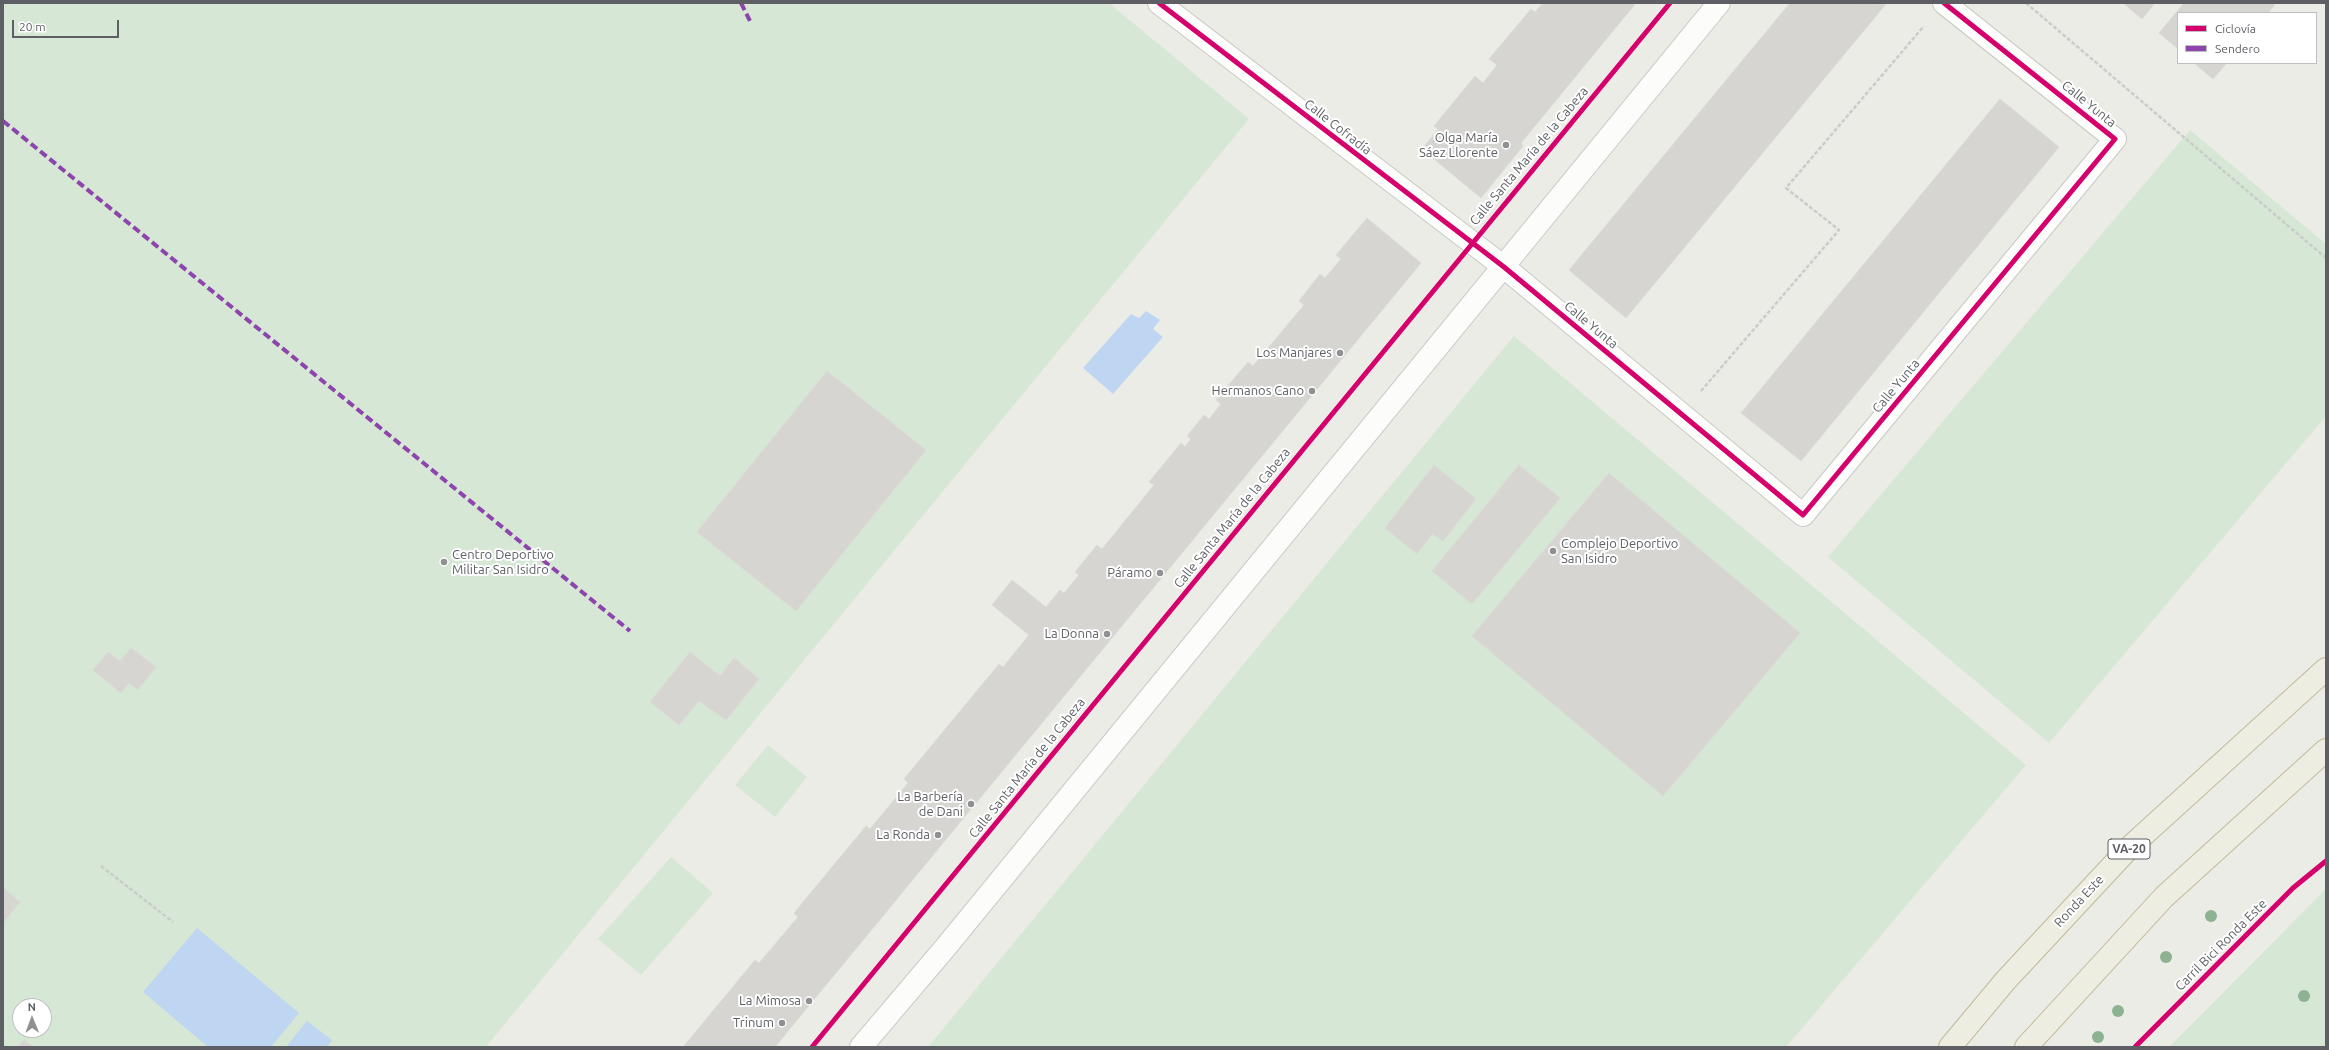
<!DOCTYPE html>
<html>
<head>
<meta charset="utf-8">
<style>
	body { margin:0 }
	#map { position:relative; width:2329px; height:1050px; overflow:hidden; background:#ecece7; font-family:Ubuntu,sans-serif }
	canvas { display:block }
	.frame { position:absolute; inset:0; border:4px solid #5d5f64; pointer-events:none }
	.legend { position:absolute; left:2177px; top:12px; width:140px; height:52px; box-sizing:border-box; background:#fff; border:1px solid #bebfc1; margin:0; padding:5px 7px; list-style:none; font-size:12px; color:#5d5f64 }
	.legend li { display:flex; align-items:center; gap:8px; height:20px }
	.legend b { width:20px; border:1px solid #bebfc1 }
	.north { position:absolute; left:12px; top:998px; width:40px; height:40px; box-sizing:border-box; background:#fff; border:1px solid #bebfc1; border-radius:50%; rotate:359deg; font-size:11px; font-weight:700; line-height:16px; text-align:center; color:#5d5f64 }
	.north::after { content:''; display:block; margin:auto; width:14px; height:18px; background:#8f9092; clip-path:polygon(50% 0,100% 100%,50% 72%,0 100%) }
	.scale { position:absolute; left:12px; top:20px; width:107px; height:18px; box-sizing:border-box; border:2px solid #5d5f64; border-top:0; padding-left:5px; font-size:12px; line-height:14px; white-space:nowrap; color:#5d5f64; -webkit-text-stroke:3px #fff; paint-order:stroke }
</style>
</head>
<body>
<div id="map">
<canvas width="2329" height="1050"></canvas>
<div class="frame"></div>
<ul class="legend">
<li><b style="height:5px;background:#d6006c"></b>Ciclovía</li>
<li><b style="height:5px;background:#8e44ad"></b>Sendero</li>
</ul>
<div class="north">N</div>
<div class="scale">20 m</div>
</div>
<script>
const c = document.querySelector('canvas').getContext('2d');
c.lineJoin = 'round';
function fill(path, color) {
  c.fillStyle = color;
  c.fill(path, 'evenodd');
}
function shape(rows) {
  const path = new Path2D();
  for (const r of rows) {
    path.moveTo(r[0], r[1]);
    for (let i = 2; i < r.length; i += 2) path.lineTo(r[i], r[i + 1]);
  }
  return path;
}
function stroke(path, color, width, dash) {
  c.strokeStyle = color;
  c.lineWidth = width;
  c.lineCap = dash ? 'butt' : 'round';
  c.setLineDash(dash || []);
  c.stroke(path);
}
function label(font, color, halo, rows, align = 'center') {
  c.font = font + ' Ubuntu,sans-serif';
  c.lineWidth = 4;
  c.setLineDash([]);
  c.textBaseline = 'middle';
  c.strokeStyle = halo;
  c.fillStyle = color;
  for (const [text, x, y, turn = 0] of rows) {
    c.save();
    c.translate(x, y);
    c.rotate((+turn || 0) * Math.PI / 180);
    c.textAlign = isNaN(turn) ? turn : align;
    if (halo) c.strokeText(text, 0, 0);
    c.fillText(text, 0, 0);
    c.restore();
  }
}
const green = shape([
	[3,3,1109,3,1249,119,486,1047,3,1047],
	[20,1006,44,1006,44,1030,20,1030],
	[2190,130,2326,244,2326,416,2049,743,1828,557],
	[1514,336,2026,765,1786,1047,928,1047],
	[768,745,807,777,775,817,735,785],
	[671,857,713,893,641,975,598,939],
	[2326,889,2326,1047,2169,1047,2324,891]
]);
const water = shape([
	[1146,311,1160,320,1153,329,1163,337,1113,394,1083,368,1131,314,1139,318],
	[197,928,299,1013,271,1047,208,1047,143,992],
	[307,1021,332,1040,327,1047,286,1047]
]);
const building = shape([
	[1543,3,1636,3,1521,143,1523,146,1481,198,1422,149,1438,129,1434,126,1475,76,1483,83,1497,65,1489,59,1531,9,1535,12,1543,3],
	[1790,3,1886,4,1626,318,1569,270,1790,3],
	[2123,3,2155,3,2142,19,2123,3],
	[2184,3,2276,3,2268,13,2178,13,2178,49,2159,33,2184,3],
	[2194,63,2227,63,2213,79,2194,63],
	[2000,99,2059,147,1801,461,1741,413,2000,99],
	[1367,218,1421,263,775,1047,683,1047,755,960,759,963,798,917,794,913,866,826,870,829,908,783,904,779,999,664,1003,667,1029,635,992,605,1012,580,1046,607,1060,590,1064,593,1079,575,1075,572,1097,545,1102,549,1154,485,1149,482,1181,443,1185,447,1191,439,1187,436,1204,415,1209,419,1221,404,1216,400,1248,362,1253,366,1304,305,1299,301,1320,274,1325,278,1341,259,1336,255,1367,218],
	[827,371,926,450,796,611,697,532,827,371],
	[1434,465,1476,499,1443,541,1432,534,1417,554,1385,528,1434,465],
	[1519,465,1560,498,1472,604,1432,571,1519,465],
	[1609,473,1800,633,1663,796,1472,636,1609,473],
	[131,648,156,667,138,690,129,683,121,693,93,670,108,652,120,661,131,648],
	[690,652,720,676,734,658,759,679,726,720,699,701,679,725,650,702,690,652],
	[3,888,20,902,3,923,3,888],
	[24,1040,33,1047,18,1047,24,1040]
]);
const path = shape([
	[2026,3,2326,258],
	[1701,391,1839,230,1786,188,1924,26],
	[101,866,173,922]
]);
const street = shape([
	[1159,3,1504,267,1803,515,2115,139,1944,3]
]);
const secondary = shape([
	[861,1047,945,948,1719,3]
]);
const highway = shape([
	[1950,1047,2006,980,2129,848,2326,669],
	[2026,1047,2164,897,2326,750]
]);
const quiet = shape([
	[741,3,751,23],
	[3,121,630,631]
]);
const cycleway = shape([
	[1159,3,1504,267,1803,515,2115,139,1944,3],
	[812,1047,1670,3],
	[2135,1047,2293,888,2326,861]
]);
const trees = [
	[2211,916],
	[2166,957],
	[2304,996],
	[2118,1011],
	[2098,1037]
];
const markers = [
	[1506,145,4,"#8f9092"],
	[1340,353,4,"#8f9092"],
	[1312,391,4,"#8f9092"],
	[1553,551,4,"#8f9092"],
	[444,562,4,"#8f9092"],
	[1160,573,4,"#8f9092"],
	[1107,634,4,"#8f9092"],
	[971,804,4,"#8f9092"],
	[938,835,4,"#8f9092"],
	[809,1001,4,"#8f9092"],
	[782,1023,4,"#8f9092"]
];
const shields = [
	[2129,849,42]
];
const shieldNames = [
	["VA-20",2129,849]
];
const streetNames = [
	["Calle Yunta",2089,104,39],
	["Calle Cofradía",1338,127,38],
	["Calle Santa María de la Cabeza",1529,156,-50],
	["Calle Yunta",1591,325,40],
	["Calle Yunta",1896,386,-50],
	["Calle Santa María de la Cabeza",1232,518,-51],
	["Calle Santa María de la Cabeza",1027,768,-51],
	["Ronda Este",2079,901,-47],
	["Carril Bici Ronda Este",2221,945,-45]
];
const poiNames = [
	["Olga María",1498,138],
	["Sáez Llorente",1498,153],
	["Los Manjares",1332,353],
	["Hermanos Cano",1304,391],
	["Complejo Deportivo",1561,544,"left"],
	["San Isidro",1561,559,"left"],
	["Centro Deportivo",452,555,"left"],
	["Militar San Isidro",452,570,"left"],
	["Páramo",1152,573],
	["La Donna",1099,634],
	["La Barbería",963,797],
	["de Dani",963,812],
	["La Ronda",930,835],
	["La Mimosa",801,1001],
	["Trinum",774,1023]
];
fill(green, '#d6e7d6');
fill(water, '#bfd6f2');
fill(building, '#d6d5d2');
stroke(building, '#dbdbd6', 1);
stroke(street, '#c8c8c8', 24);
stroke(secondary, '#c9c9c9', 24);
stroke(highway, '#c0b998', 24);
stroke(path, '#c9ccca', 2.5, [4, 2]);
stroke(street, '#fcfcfb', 22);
stroke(secondary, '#fcfcfb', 22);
stroke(highway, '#eeede2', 22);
stroke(quiet, '#8e44ad', 4, [8, 4]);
stroke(cycleway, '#d6006c', 5);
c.fillStyle = '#8cb291';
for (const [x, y] of trees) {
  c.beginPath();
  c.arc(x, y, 6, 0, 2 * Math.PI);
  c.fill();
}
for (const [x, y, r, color] of markers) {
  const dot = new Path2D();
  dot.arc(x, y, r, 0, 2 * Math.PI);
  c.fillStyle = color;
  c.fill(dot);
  stroke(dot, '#fff', 1.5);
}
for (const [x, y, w] of shields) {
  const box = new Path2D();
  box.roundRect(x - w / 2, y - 10, w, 20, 3);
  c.fillStyle = '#fff';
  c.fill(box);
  stroke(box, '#5d5f64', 1);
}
label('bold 12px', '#5d5f64', null, shieldNames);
label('13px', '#5d5f64', '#fff', streetNames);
label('13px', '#5d5f64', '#fff', poiNames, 'right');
</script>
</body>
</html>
